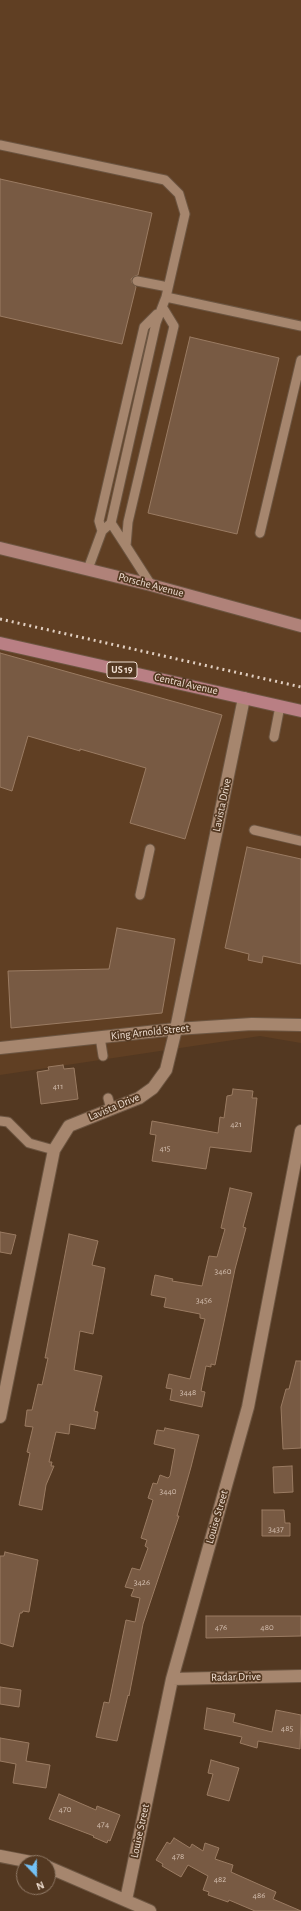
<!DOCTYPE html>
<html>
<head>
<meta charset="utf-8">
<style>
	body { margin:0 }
	#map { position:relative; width:301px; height:1911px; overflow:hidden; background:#533821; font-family:"Alegreya Sans",sans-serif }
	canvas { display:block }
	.north { position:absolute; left:16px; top:1855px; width:40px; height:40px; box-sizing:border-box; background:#533821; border:1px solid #927b68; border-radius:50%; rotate:158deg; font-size:11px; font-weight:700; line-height:16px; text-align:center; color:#f1e0d3 }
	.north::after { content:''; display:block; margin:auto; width:14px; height:18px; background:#73c1f5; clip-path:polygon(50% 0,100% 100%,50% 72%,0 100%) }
</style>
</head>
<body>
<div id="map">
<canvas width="301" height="1911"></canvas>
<div class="north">N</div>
</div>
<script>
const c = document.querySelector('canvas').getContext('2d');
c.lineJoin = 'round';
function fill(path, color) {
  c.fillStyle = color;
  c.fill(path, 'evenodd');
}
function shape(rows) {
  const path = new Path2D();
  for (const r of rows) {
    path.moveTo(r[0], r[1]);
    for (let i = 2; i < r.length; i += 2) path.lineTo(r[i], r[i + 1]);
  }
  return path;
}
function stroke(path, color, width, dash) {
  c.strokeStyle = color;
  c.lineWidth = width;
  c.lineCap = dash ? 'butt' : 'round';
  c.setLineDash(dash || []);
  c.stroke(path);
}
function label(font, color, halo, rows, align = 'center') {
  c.font = font + ' "Alegreya Sans",sans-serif';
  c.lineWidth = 3.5;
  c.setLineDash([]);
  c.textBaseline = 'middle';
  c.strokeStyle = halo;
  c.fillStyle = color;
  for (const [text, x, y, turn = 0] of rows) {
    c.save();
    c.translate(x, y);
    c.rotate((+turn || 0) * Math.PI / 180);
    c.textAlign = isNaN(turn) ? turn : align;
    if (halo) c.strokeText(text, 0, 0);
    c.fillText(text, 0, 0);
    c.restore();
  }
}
const built = shape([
	[0,0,301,0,301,1043,260,1036,0,1075]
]);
const building = shape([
	[0,179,152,213,138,275,135,276,131,279,132,283,136,287,122,344,0,316,0,179],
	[190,337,279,358,237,534,148,513,190,337],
	[0,653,222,715,185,839,130,823,146,768,80,749,80,751,28,736,12,791,0,787,0,653],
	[247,847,301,859,301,964,263,956,262,963,248,960,249,954,225,948,247,847],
	[117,928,175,939,162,1013,11,1028,8,971,109,969,117,928],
	[63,1065,64,1069,74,1068,78,1099,41,1104,37,1072,49,1070,48,1067,63,1065],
	[233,1089,253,1091,252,1098,257,1098,251,1152,210,1147,206,1169,152,1161,156,1135,150,1134,152,1121,218,1133,220,1117,224,1118,227,1096,232,1095,233,1089],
	[230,1188,252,1193,243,1227,246,1228,235,1269,215,1365,211,1364,211,1367,206,1366,201,1391,205,1392,202,1407,170,1400,172,1389,166,1388,169,1374,190,1379,205,1319,200,1318,200,1314,164,1307,166,1298,151,1295,155,1275,173,1279,172,1281,202,1286,209,1256,217,1257,225,1229,221,1228,230,1188],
	[0,1232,16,1235,11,1254,0,1252,0,1232],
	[69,1234,98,1241,92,1265,105,1268,93,1334,80,1331,74,1370,102,1376,94,1411,98,1412,95,1429,70,1424,69,1434,56,1432,49,1462,52,1462,51,1466,54,1466,46,1485,42,1510,19,1505,30,1453,27,1452,33,1427,25,1426,27,1410,32,1410,38,1384,42,1385,48,1358,45,1358,69,1234],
	[296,1361,301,1361,301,1448,283,1449,281,1407,286,1389,289,1389,296,1361],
	[165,1428,199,1435,191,1467,177,1516,179,1516,143,1624,129,1696,128,1695,117,1741,96,1737,104,1702,109,1703,126,1620,135,1622,140,1598,131,1596,134,1589,125,1587,132,1568,140,1570,148,1548,145,1546,147,1540,141,1538,153,1500,148,1498,153,1483,157,1484,160,1475,168,1478,170,1476,175,1449,154,1444,157,1430,164,1431,165,1428],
	[292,1466,293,1492,274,1493,273,1467,292,1466],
	[262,1510,284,1510,285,1523,290,1523,290,1536,262,1536,262,1510],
	[5,1552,38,1560,29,1612,23,1611,22,1613,20,1613,13,1647,0,1643,0,1556,4,1556,5,1552],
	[206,1616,301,1616,301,1636,206,1638,206,1616],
	[0,1687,21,1690,19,1707,0,1704,0,1687],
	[207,1708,235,1714,233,1722,272,1732,276,1710,301,1715,300,1749,258,1741,257,1748,240,1743,242,1737,204,1729,207,1708],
	[0,1738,29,1743,26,1761,50,1765,46,1788,13,1783,16,1764,0,1761,0,1738],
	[211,1760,239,1768,229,1801,207,1795,213,1774,208,1773,211,1760],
	[59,1794,96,1810,97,1806,120,1815,110,1841,108,1840,107,1843,93,1837,94,1836,49,1819,59,1794],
	[174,1838,190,1848,192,1844,203,1851,205,1843,219,1848,215,1859,233,1865,231,1872,276,1892,273,1899,301,1911,255,1911,229,1900,228,1902,208,1895,209,1892,203,1890,208,1876,188,1865,181,1877,162,1866,163,1864,156,1860,167,1842,170,1844,174,1838]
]);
const lane = shape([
	[0,145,165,180,179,194,185,214,166,297,156,323,111,523,102,531,88,569],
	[137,281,168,287],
	[166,297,301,326],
	[111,523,126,546],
	[102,531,99,521,144,327,157,314],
	[260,533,301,360],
	[151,585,126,546,128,522,174,326,163,308],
	[274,737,280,706],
	[254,830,301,841],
	[140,895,150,849],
	[100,1037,103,1056],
	[108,1098,111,1109],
	[0,1121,8,1122,29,1143,54,1150]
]);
const street = shape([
	[0,1048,176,1029,252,1024,301,1025],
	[0,1417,54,1150,69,1126,139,1098,153,1088,166,1070,176,1029,244,698],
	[172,1679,301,1676],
	[0,1856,36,1863],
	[48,1867,150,1911],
	[126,1900,172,1679,248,1407,301,1131]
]);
const secondary = shape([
	[0,548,151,585,301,626]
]);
const primary = shape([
	[0,643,301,711]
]);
const rail = shape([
	[0,619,301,687]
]);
const numberNames = [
	["411",58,1086],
	["421",236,1124],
	["415",165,1148],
	["3460",223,1271],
	["3456",204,1300],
	["3448",188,1392],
	["3440",168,1491],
	["3437",276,1529],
	["3426",142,1582],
	["476",221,1627],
	["480",267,1627],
	["485",287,1728],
	["470",65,1809],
	["474",103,1824],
	["478",178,1856],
	["482",220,1879],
	["486",259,1895]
];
const shields = [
	[122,670,30]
];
const shieldNames = [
	["US 19",122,670]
];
const streetNames = [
	["Porsche Avenue",151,585,15],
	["Central Avenue",186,684,13],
	["Lavista Drive",222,805,-78],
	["King Arnold Street",150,1032,-6],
	["Lavista Drive",114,1107,-23],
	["Louise Street",217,1517,-74],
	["Radar Drive",236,1677,-1],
	["Louise Street",140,1831,-78]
];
fill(built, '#603f23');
fill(building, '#785a43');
stroke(building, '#9a7b62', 1);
stroke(lane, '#6c5541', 11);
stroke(street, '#6c5541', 14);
stroke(secondary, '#6c5541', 14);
stroke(primary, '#6c5541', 14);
stroke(lane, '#a6866e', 9);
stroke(street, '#a6866e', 12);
stroke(secondary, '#b08279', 12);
stroke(primary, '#b97f84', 12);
stroke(rail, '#e1cfc1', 3, [2, 4]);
label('9px', '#d3beaf', null, numberNames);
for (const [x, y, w] of shields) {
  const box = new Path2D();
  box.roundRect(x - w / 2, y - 8, w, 16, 3);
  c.fillStyle = '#533821';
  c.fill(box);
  stroke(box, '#f1e0d3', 1);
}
label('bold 10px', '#f1e0d3', null, shieldNames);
label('11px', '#f1e0d3', '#533821', streetNames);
</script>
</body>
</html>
